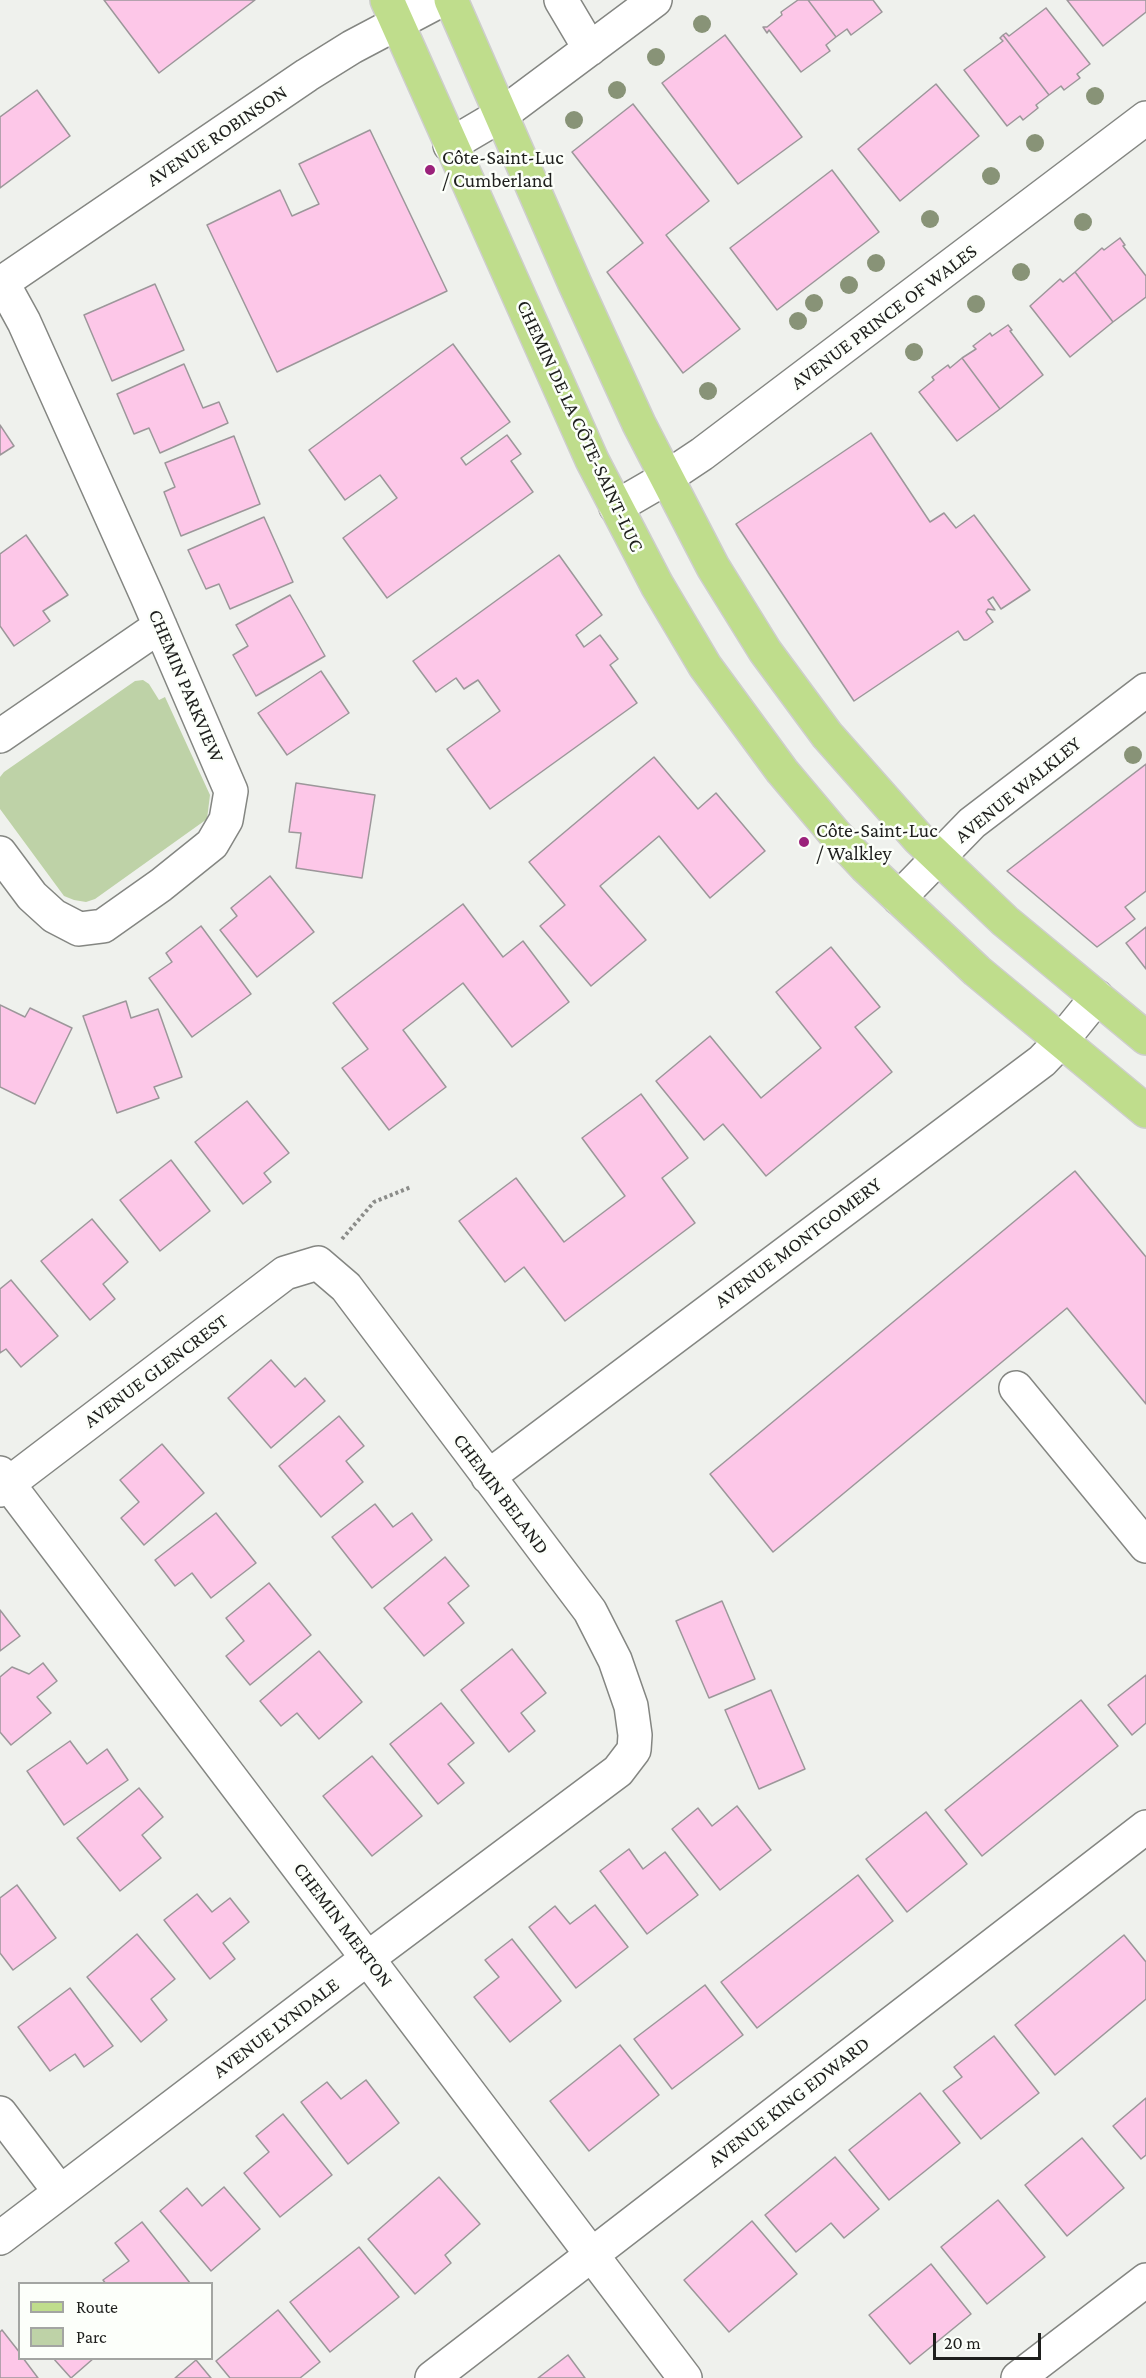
<!DOCTYPE html>
<html>
<head>
<meta charset="utf-8">
<style>
	body { margin:0 }
	#map { position:relative; width:1146px; height:2378px; overflow:hidden; background:#eff1ed; font-family:"Crimson Pro",serif }
	canvas { display:block }
	.legend { position:absolute; left:18px; top:2282px; width:195px; height:78px; box-sizing:border-box; background:#fcfffa; border:2px solid #a3a5a2; margin:0; padding:8px 10px; list-style:none; font-size:18px; color:#1e1f1d }
	.legend li { display:flex; align-items:center; gap:12px; height:30px }
	.legend b { width:30px; border:2px solid #a3a5a2 }
	.scale { position:absolute; left:933px; top:2333px; width:108px; height:27px; box-sizing:border-box; border:3px solid #1e1f1d; border-top:0; padding-left:8px; font-size:18px; line-height:21px; white-space:nowrap; color:#1e1f1d; -webkit-text-stroke:4px #fcfffa; paint-order:stroke }
</style>
</head>
<body>
<div id="map">
<canvas width="1146" height="2378"></canvas>
<ul class="legend">
<li><b style="height:8px;background:#bfdd8c"></b>Route</li>
<li><b style="height:16px;background:#bed2a7"></b>Parc</li>
</ul>
<div class="scale">20 m</div>
</div>
<script>
const c = document.querySelector('canvas').getContext('2d');
c.lineJoin = 'round';
function fill(path, color) {
  c.fillStyle = color;
  c.fill(path, 'evenodd');
}
function shape(rows) {
  const path = new Path2D();
  for (const r of rows) {
    path.moveTo(r[0], r[1]);
    for (let i = 2; i < r.length; i += 2) path.lineTo(r[i], r[i + 1]);
  }
  return path;
}
function stroke(path, color, width, dash) {
  c.strokeStyle = color;
  c.lineWidth = width;
  c.lineCap = dash ? 'butt' : 'round';
  c.setLineDash(dash || []);
  c.stroke(path);
}
function label(font, color, halo, rows, align = 'center') {
  c.font = font + ' "Crimson Pro",serif';
  c.lineWidth = 5;
  c.setLineDash([]);
  c.textBaseline = 'middle';
  c.strokeStyle = halo;
  c.fillStyle = color;
  for (const [text, x, y, turn = 0] of rows) {
    c.save();
    c.translate(x, y);
    c.rotate((+turn || 0) * Math.PI / 180);
    c.textAlign = isNaN(turn) ? turn : align;
    if (halo) c.strokeText(text, 0, 0);
    c.fillText(text, 0, 0);
    c.restore();
  }
}
const green = shape([
	[143,680,149,684,159,700,165,697,210,795,207,819,95,899,86,902,74,900,64,896,0,809,0,777,4,772,135,681]
]);
const building = shape([
	[104,0,255,0,159,73,104,0],
	[798,0,808,0,836,37,826,45,830,51,801,72,769,30,767,33,763,27,767,27,782,15,781,12,798,0],
	[808,0,873,0,882,12,851,35,847,29,836,37,808,0],
	[1067,0,1146,0,1146,12,1103,46,1067,0],
	[1046,8,1090,64,1077,74,1080,78,1064,90,1061,86,1049,95,1003,35,1006,33,1009,36,1046,8],
	[725,35,802,137,738,184,662,83,725,35],
	[1003,35,1049,95,1036,105,1038,108,1023,120,1020,116,1007,126,964,70,1003,41,1000,38,1003,35],
	[936,84,979,136,900,201,858,149,936,84],
	[37,90,70,136,0,188,0,117,37,90],
	[633,104,709,201,666,235,740,329,683,373,607,272,643,243,572,152,633,104],
	[370,130,447,291,277,372,207,225,280,190,292,216,319,204,299,164,370,130],
	[832,170,879,232,777,310,730,248,832,170],
	[1120,238,1125,245,1123,246,1146,276,1146,297,1113,322,1075,272,1102,248,1104,250,1120,238],
	[1075,272,1113,322,1070,357,1030,306,1060,279,1063,282,1075,272],
	[155,284,184,350,112,381,84,315,155,284],
	[1008,325,1012,330,1010,331,1043,375,1000,409,962,358,976,349,973,346,990,333,992,336,1008,325],
	[453,344,510,422,461,458,466,465,507,435,521,454,511,461,533,492,387,598,343,538,397,498,380,475,345,500,309,450,453,344],
	[962,358,1000,409,957,441,919,392,934,380,932,377,948,365,950,368,962,358],
	[184,364,203,408,219,402,228,423,160,453,149,428,134,434,117,394,184,364],
	[0,425,14,446,0,455,0,425],
	[871,433,930,522,944,513,956,528,974,515,1030,590,1001,609,993,597,988,600,995,610,988,609,986,612,993,622,967,640,964,640,958,631,854,701,736,524,871,433],
	[234,436,260,504,181,536,164,492,175,487,165,463,234,436],
	[264,517,293,582,230,609,219,584,206,589,188,550,264,517],
	[26,535,68,595,43,611,50,621,14,646,0,626,0,554,26,535],
	[559,555,602,615,576,635,584,647,600,635,618,659,610,665,637,703,490,809,447,749,500,711,478,680,464,689,456,678,436,692,413,661,559,555],
	[290,595,325,656,256,696,233,655,248,646,236,625,290,595],
	[321,671,349,713,287,755,258,713,321,671],
	[654,757,698,809,716,793,765,851,710,898,659,836,600,886,646,940,591,986,540,926,565,905,529,862,654,757],
	[1146,764,1146,891,1125,907,1135,919,1097,947,1007,871,1146,764],
	[296,783,375,795,362,878,296,868,301,833,289,832,296,783],
	[270,876,314,932,257,977,220,930,237,916,231,908,270,876],
	[463,904,503,957,523,941,569,1002,512,1047,463,983,403,1030,446,1087,389,1130,342,1068,368,1049,333,1003,463,904],
	[201,926,251,994,192,1037,149,978,172,962,166,953,201,926],
	[1146,927,1146,969,1126,943,1146,927],
	[831,947,880,1007,855,1027,892,1072,766,1176,723,1124,704,1140,656,1081,710,1036,761,1098,821,1048,776,992,831,947],
	[126,1001,131,1018,158,1009,182,1077,154,1087,159,1098,117,1113,83,1016,126,1001],
	[0,1005,25,1017,30,1008,72,1028,35,1104,0,1087,0,1005],
	[641,1094,688,1158,662,1178,695,1223,565,1321,524,1267,505,1282,459,1221,516,1178,564,1242,625,1196,582,1138,641,1094],
	[247,1101,289,1153,264,1173,271,1182,243,1204,195,1142,247,1101],
	[171,1160,210,1211,160,1251,120,1200,171,1160],
	[1075,1171,1146,1257,1146,1404,1067,1308,773,1552,710,1474,1075,1171],
	[92,1219,128,1262,103,1284,115,1299,90,1320,41,1261,92,1219],
	[11,1280,58,1336,21,1367,6,1349,0,1353,0,1289,11,1280],
	[271,1360,295,1387,305,1378,325,1401,271,1448,228,1398,271,1360],
	[339,1416,364,1446,346,1461,363,1482,321,1517,279,1466,339,1416],
	[162,1444,204,1493,144,1545,121,1518,139,1502,120,1480,162,1444],
	[375,1504,393,1527,412,1513,432,1540,372,1588,332,1537,375,1504],
	[216,1513,256,1563,211,1598,192,1573,175,1586,155,1560,216,1513],
	[445,1557,469,1586,448,1603,464,1623,424,1656,384,1608,445,1557],
	[269,1583,311,1635,250,1685,226,1656,244,1641,226,1618,269,1583],
	[722,1601,755,1679,709,1698,676,1621,722,1601],
	[0,1610,20,1636,0,1651,0,1610],
	[512,1649,546,1693,521,1713,535,1731,509,1752,461,1690,512,1649],
	[319,1651,362,1702,319,1739,297,1713,281,1726,260,1701,319,1651],
	[43,1663,57,1681,37,1697,51,1713,11,1745,0,1732,0,1677,12,1667,29,1674,43,1663],
	[1146,1675,1146,1723,1132,1735,1108,1705,1146,1675],
	[771,1690,805,1769,759,1789,725,1710,771,1690],
	[1081,1700,1118,1746,982,1856,945,1810,1081,1700],
	[441,1703,474,1743,448,1764,464,1783,438,1804,390,1744,441,1703],
	[70,1741,87,1764,107,1749,128,1780,64,1825,27,1771,70,1741],
	[372,1756,422,1816,372,1856,323,1796,372,1756],
	[139,1788,163,1817,142,1835,161,1858,120,1891,77,1838,139,1788],
	[737,1806,771,1850,720,1890,672,1829,698,1808,712,1826,737,1806],
	[926,1812,967,1864,907,1912,866,1859,926,1812],
	[629,1849,643,1869,665,1852,698,1895,647,1934,600,1871,629,1849],
	[858,1875,893,1921,757,2028,721,1982,858,1875],
	[17,1885,56,1938,13,1970,0,1953,0,1898,17,1885],
	[197,1894,212,1912,230,1898,249,1922,223,1943,235,1959,210,1979,164,1920,197,1894],
	[595,1905,628,1947,576,1988,529,1927,555,1906,570,1924,595,1905],
	[137,1934,175,1979,151,1999,167,2020,141,2042,87,1977,137,1934],
	[1124,1935,1146,1962,1146,1999,1055,2075,1015,2025,1124,1935],
	[512,1939,561,2001,510,2042,474,1997,499,1977,485,1960,512,1939],
	[705,1985,743,2035,672,2089,634,2039,705,1985],
	[70,1988,113,2046,84,2067,75,2054,50,2071,18,2027,70,1988],
	[994,2036,1039,2093,981,2139,943,2091,962,2077,954,2067,994,2036],
	[620,2045,659,2095,589,2151,550,2101,620,2045],
	[366,2080,399,2123,348,2164,301,2102,327,2082,341,2099,366,2080],
	[920,2093,960,2143,889,2200,849,2150,920,2093],
	[1146,2098,1146,2155,1141,2159,1113,2126,1146,2098],
	[283,2114,332,2175,280,2217,244,2173,269,2152,256,2136,283,2114],
	[1082,2138,1124,2188,1067,2236,1025,2185,1082,2138],
	[835,2157,879,2209,844,2238,831,2223,796,2252,765,2215,835,2157],
	[439,2177,480,2224,445,2255,451,2263,415,2294,368,2239,439,2177],
	[224,2187,260,2229,211,2271,160,2211,187,2188,202,2206,224,2187],
	[998,2200,1045,2257,987,2304,941,2247,998,2200],
	[752,2221,797,2274,729,2332,684,2280,752,2221],
	[142,2222,190,2283,190,2284,106,2284,103,2280,129,2261,115,2243,142,2222],
	[359,2247,399,2297,330,2352,290,2302,359,2247],
	[931,2264,971,2314,910,2364,869,2315,931,2264],
	[278,2310,320,2362,300,2378,230,2378,216,2361,278,2310],
	[2,2330,20,2353,20,2358,23,2358,38,2378,0,2378,0,2332,2,2330],
	[568,2355,585,2378,538,2378,568,2355],
	[53,2358,94,2358,71,2378,53,2358],
	[196,2360,211,2378,175,2378,196,2360]
]);
const path = shape([
	[342,1239,374,1202,411,1187]
]);
const minor = shape([
	[561,0,590,49],
	[450,145,501,115,655,0],
	[0,284,307,75,352,47,441,0],
	[616,507,666,478,702,454,1146,118],
	[0,736,160,626],
	[0,853,32,896,54,916,79,929,103,926,161,885,212,844,226,820,231,791,147,596,24,322,2,282],
	[899,898,972,823,1146,690],
	[1016,1388,1146,1546],
	[0,1473,685,2378],
	[488,1477,1042,1061,1062,1040,1097,997],
	[0,1490,285,1273,318,1263,346,1287,590,1611,615,1660,631,1706,635,1735,634,1750,618,1771,368,1958,0,2238],
	[0,2113,60,2192],
	[432,2378,1146,1827],
	[1018,2378,1146,2280]
]);
const major = shape([
	[387,0,592,460,657,585,705,666,782,771,835,834,865,866,977,971,1146,1111],
	[451,0,575,284,639,424,713,567,765,651,827,735,919,839,1005,921,1146,1038]
]);
const trees = [
	[702,24],
	[656,57],
	[617,90],
	[1095,96],
	[574,120],
	[1035,143],
	[991,176],
	[930,219],
	[1083,222],
	[876,263],
	[1021,272],
	[849,285],
	[814,303],
	[976,304],
	[798,321],
	[914,352],
	[708,391],
	[1133,755]
];
const markers = [
	[430,170,6,"#9b227b"],
	[804,842,6,"#9b227b"]
];
const streetNames = [
	["AVENUE ROBINSON",217,136,-34],
	["AVENUE PRINCE OF WALES",884,317,-37],
	["CHEMIN DE LA CÔTE-SAINT-LUC",580,426,65],
	["CHEMIN PARKVIEW",186,686,67],
	["AVENUE WALKLEY",1018,790,-39],
	["AVENUE MONTGOMERY",798,1243,-37],
	["AVENUE GLENCREST",156,1371,-37],
	["CHEMIN BELAND",501,1494,53],
	["CHEMIN MERTON",343,1925,53],
	["AVENUE LYNDALE",276,2028,-37],
	["AVENUE KING EDWARD",789,2102,-38]
];
const poiNames = [
	["Côte-Saint-Luc",442,158],
	["/ Cumberland",442,181],
	["Côte-Saint-Luc",816,831],
	["/ Walkley",816,854]
];
fill(green, '#bed2a7');
fill(building, '#fdc7e8');
stroke(building, '#9c979a', 1.5);
stroke(minor, '#848682', 36);
stroke(major, '#cececd', 36);
stroke(path, '#8b8c89', 4, [3, 3]);
stroke(minor, '#fff', 33);
stroke(major, '#bfdd8c', 33);
c.fillStyle = '#889377';
for (const [x, y] of trees) {
  c.beginPath();
  c.arc(x, y, 9, 0, 2 * Math.PI);
  c.fill();
}
for (const [x, y, r, color] of markers) {
  const dot = new Path2D();
  dot.arc(x, y, r, 0, 2 * Math.PI);
  c.fillStyle = color;
  c.fill(dot);
  stroke(dot, '#fcfffa', 2);
}
label('20px', '#1e1f1d', '#fcfffa', streetNames);
label('20px', '#1e1f1d', '#fcfffa', poiNames, 'left');
</script>
</body>
</html>
